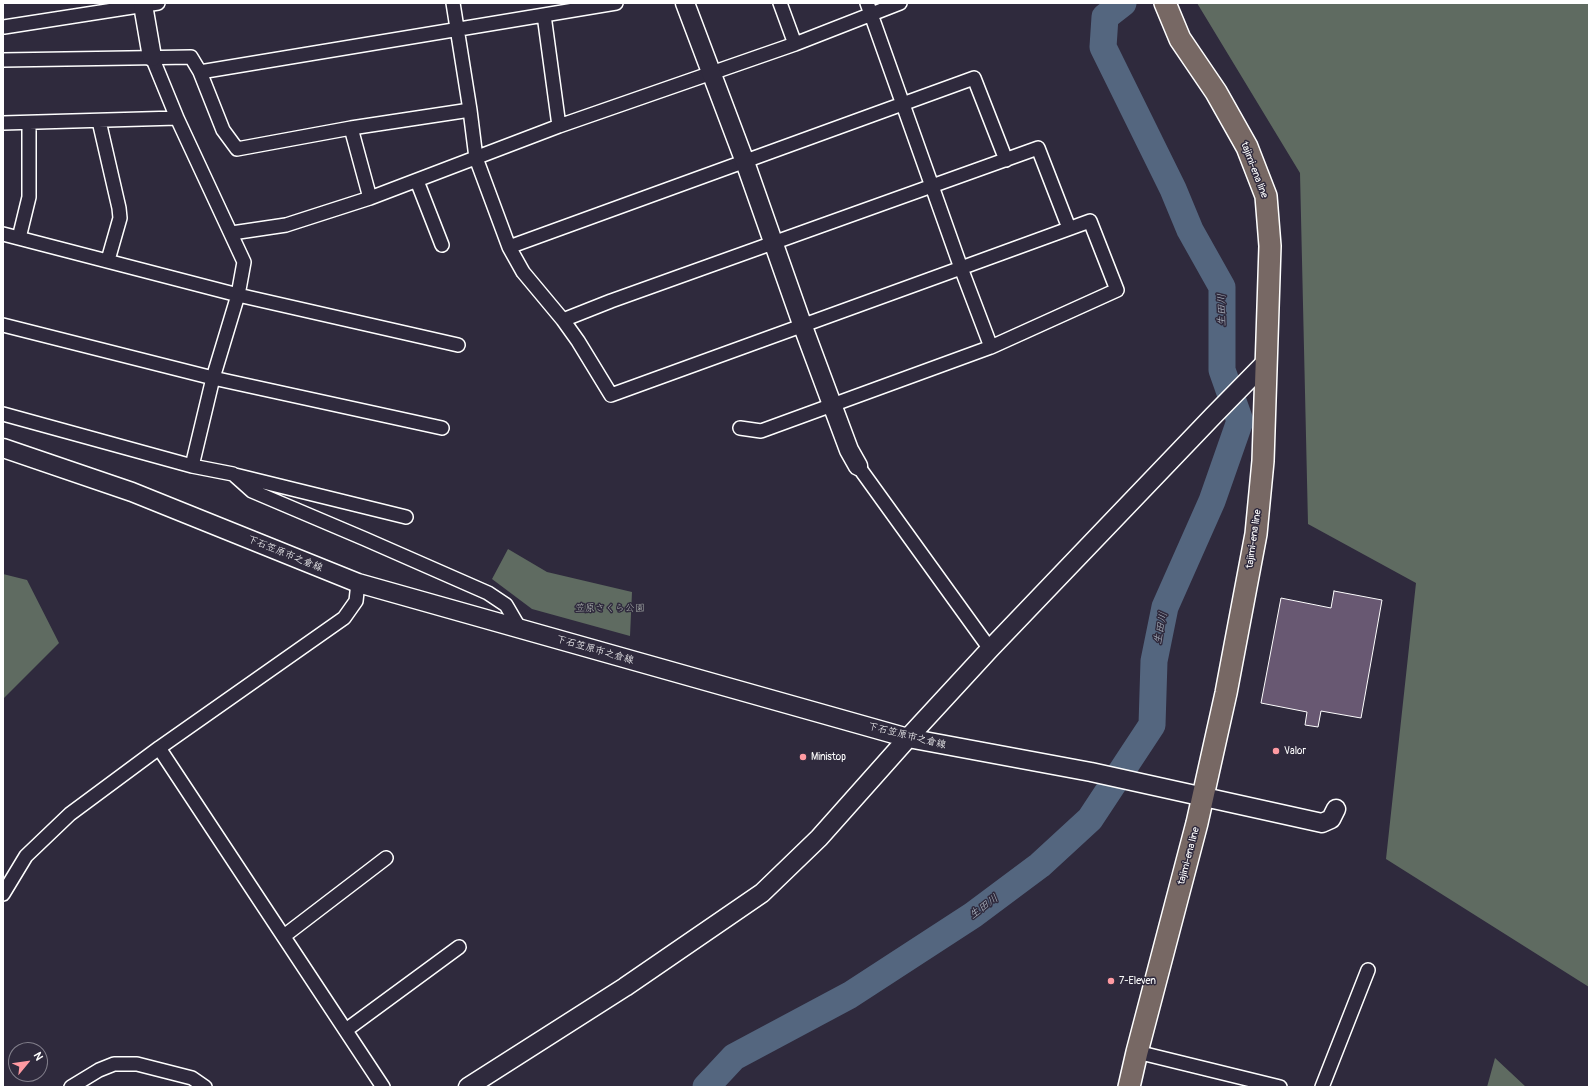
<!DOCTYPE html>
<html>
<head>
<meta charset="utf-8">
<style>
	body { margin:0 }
	#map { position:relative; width:1592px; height:1090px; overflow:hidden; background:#2f2a3d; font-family:Pangolin,sans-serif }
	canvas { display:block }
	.frame { position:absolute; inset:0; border:4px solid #fff; pointer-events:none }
	.north { position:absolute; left:8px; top:1042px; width:40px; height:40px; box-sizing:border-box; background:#2f2a3d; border:1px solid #827f8b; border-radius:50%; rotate:61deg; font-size:11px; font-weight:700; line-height:16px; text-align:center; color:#fff }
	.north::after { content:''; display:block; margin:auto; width:14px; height:18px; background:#ff9aa2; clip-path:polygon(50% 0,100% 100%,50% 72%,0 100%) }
</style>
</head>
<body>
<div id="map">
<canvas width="1592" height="1090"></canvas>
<div class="frame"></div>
<div class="north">N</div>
</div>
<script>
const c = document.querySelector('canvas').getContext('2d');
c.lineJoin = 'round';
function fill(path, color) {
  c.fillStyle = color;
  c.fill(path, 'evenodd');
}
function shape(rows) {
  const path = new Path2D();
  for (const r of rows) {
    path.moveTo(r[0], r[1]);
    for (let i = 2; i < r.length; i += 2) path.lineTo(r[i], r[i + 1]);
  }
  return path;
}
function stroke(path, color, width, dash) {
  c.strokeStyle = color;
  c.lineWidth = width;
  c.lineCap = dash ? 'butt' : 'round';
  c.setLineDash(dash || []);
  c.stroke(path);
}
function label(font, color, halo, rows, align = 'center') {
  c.font = font + ' Pangolin,"Klee One",sans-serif';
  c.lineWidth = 3;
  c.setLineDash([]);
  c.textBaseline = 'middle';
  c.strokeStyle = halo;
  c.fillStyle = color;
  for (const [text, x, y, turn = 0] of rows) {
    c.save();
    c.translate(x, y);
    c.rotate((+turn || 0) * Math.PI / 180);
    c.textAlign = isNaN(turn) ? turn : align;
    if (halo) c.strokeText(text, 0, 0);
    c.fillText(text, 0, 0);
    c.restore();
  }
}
const green = shape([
	[1197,3,1589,3,1589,987,1386,859,1416,583,1308,524,1300,173],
	[508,549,547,572,632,592,630,636,532,609,492,579],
	[3,574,27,580,59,643,3,699],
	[1495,1058,1526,1087,1487,1087]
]);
const river = shape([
	[706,1087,734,1057,850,995,973,915,1040,865,1090,819,1152,725,1154,661,1165,607,1212,501,1240,421,1222,370,1222,287,1190,230,1173,189,1103,47,1105,17,1123,3]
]);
const building = shape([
	[1334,591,1382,600,1361,718,1321,711,1318,727,1305,725,1307,712,1261,703,1281,598,1331,608,1334,591]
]);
const street = shape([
	[453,3,470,110,476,158,509,247,523,272,563,320,611,301,1038,148,1069,228],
	[780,3,795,44],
	[544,15,559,126],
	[4,27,158,3],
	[152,57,177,118,244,262,238,295,213,378,192,466],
	[3,60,191,57,200,72,616,3],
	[200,72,223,130,237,149,351,128,470,110],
	[99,121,119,208,120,218,108,260],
	[3,123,177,118],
	[351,128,370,198],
	[417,181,442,245],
	[232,233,286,225,370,198,559,126,795,44,900,3],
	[3,234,238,295,458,345],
	[19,238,29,197,29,123],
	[509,247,974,78,1006,160],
	[563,320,578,341,611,395,961,268,867,3],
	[3,325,213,378,442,428],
	[3,414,192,466,233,474,252,491,365,539,488,593,506,605,520,629],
	[740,428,761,431,991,347,961,268,1090,221,1117,290,991,347],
	[858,466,990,649],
	[235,475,406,517],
	[159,748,383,1087],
	[3,894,26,856,70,814,159,748,344,618,356,601,358,583],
	[284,936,386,858],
	[346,1030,459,947],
	[1137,1052,1280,1087],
	[71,1087,99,1070,114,1064,137,1064,192,1078,205,1087],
	[1322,1087,1368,970]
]);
const secondary = shape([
	[685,3,745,162,802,324,849,450,858,466],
	[143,5,152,57],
	[3,448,132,492,358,583,908,738,1091,772,1322,823,1331,819,1336,809],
	[468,1087,625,987,762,893,819,838,908,738,990,649,1213,416,1265,363]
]);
const primary = shape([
	[1129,1087,1137,1052,1197,823,1226,693,1256,534,1263,461,1270,246,1266,196,1247,147,1216,92,1180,39,1165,3]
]);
const markers = [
	[1276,751,4,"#ff9aa2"],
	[803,757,4,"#ff9aa2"],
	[1111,981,4,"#ff9aa2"]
];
const streetNames = [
	["tajimi-ena line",1254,170,69],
	["tajimi-ena line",1254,539,-82],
	["下石笠原市之倉線",285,554,22],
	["下石笠原市之倉線",595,650,16],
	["下石笠原市之倉線",907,736,14],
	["tajimi-ena line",1189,856,-75]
];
const parkNames = [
	["笠原さくら公園",610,608]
];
const poiNames = [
	["Valor",1284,751],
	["Ministop",811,757],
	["7-Eleven",1119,981]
];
const waterNames = [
	["生田川",1222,310,-90],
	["生田川",1161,628,-79],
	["生田川",984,907,-36]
];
fill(green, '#5f6b61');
stroke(river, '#54667f', 27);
fill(building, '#685872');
stroke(building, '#fff', 1);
stroke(street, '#fff', 16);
stroke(secondary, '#fff', 21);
stroke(primary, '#fff', 24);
stroke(street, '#2f2a3d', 13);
stroke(secondary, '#2f2a3d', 18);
stroke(primary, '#776864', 21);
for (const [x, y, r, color] of markers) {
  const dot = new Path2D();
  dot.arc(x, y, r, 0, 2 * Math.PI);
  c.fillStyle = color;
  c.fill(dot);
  stroke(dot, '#2f2a3d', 1.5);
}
label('10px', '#fff', '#2f2a3d', streetNames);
label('10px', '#afb5b0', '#2f2a3d', parkNames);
label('10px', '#fff', '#2f2a3d', poiNames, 'left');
label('italic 11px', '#b2bac5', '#2f2a3d', waterNames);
</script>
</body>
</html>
